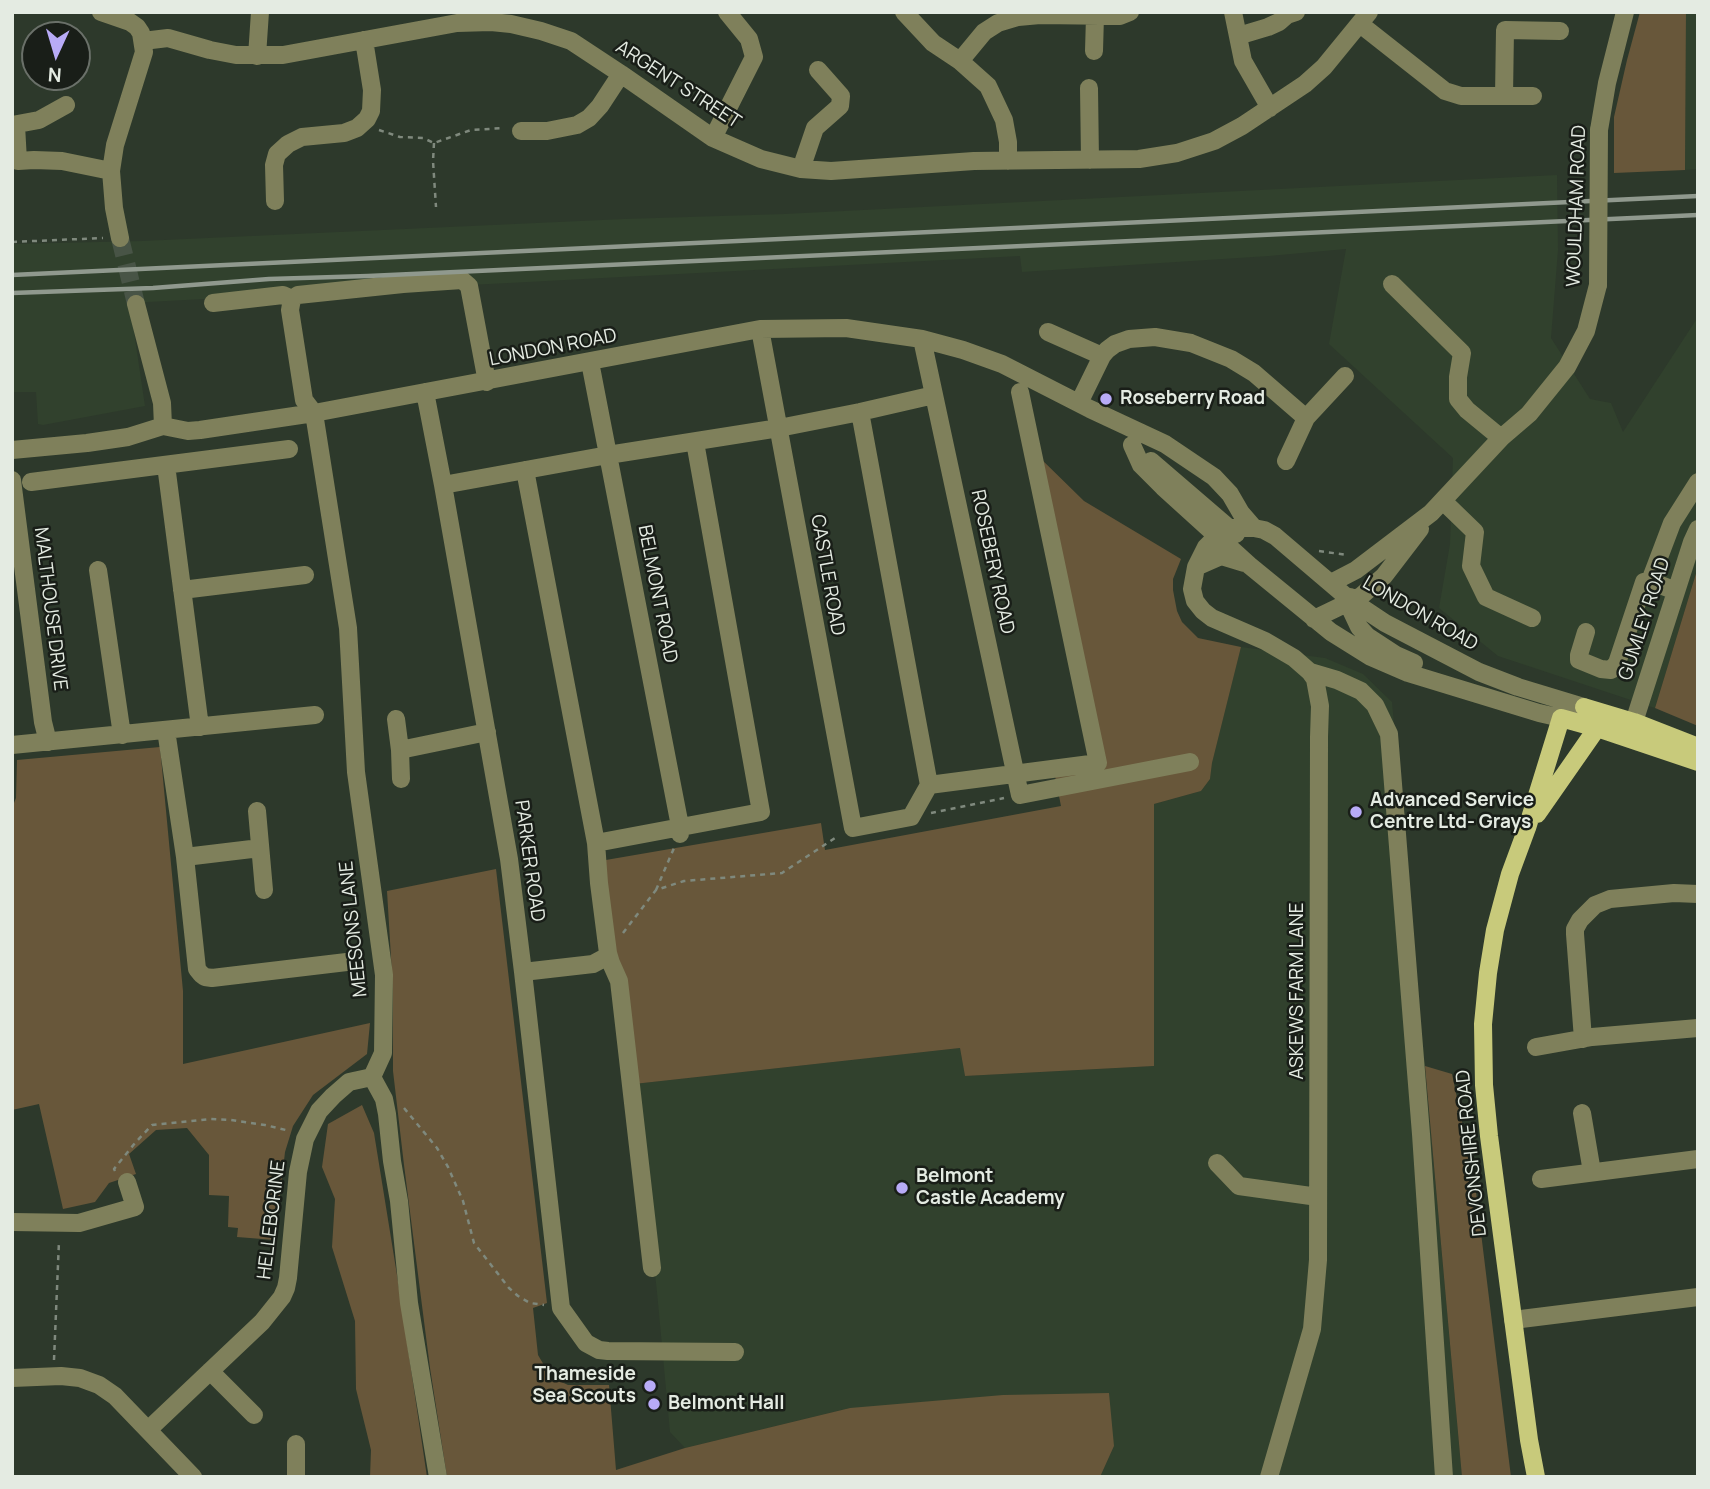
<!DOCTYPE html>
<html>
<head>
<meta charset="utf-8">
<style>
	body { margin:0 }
	#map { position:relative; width:1710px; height:1489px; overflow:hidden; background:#2d392b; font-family:Manrope,sans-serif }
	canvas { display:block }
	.frame { position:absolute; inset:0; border:14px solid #e4ebe2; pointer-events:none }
	.north { position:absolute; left:21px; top:21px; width:70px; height:70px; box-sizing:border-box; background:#191e18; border:2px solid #6a7069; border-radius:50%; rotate:184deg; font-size:19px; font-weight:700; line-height:28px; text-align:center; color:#e4ebe2 }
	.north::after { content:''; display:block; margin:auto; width:24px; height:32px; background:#b8abf7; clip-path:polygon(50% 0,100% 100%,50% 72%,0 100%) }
</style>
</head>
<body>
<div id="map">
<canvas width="1710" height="1489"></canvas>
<div class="frame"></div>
<div class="north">N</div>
</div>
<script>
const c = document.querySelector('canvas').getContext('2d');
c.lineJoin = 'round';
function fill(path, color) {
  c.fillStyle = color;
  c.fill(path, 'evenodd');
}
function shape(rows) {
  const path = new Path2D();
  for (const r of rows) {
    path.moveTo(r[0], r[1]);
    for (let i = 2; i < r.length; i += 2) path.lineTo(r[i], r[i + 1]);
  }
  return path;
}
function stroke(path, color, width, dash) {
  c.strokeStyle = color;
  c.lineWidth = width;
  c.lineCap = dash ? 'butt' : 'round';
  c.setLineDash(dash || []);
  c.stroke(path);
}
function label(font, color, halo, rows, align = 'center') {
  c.font = font + ' Manrope,sans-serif';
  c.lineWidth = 5;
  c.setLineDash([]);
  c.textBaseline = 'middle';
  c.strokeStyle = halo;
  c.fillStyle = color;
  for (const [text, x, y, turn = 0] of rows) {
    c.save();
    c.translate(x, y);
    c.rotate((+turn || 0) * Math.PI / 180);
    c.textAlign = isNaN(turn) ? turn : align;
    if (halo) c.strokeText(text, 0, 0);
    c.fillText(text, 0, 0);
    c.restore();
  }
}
const built = shape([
	[1686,12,1698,12,1698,169,1685,170],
	[1557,175,1558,250,1551,338,1590,399,1611,403,1623,432,1698,317,1698,567,1655,708,1498,656,1439,608,1450,544,1453,458,1329,344,1346,249,1269,256,1022,272,1020,256,148,302,130,305,145,406,43,425,38,424,36,392,12,392,12,244,142,241,624,219,784,214],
	[1241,647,1325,658,1363,674,1392,702,1462,1477,1100,1477,1114,1446,850,1408,685,1448,670,1432,657,1292,634,1084,960,1048,965,1076,1154,1066,1154,804,1201,791,1210,779,1212,763]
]);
const green = shape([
	[1640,12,1686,12,1685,170,1614,173,1614,117,1627,60],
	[1036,454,1084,501,1181,559,1173,579,1173,590,1177,611,1182,622,1198,638,1241,647,1212,763,1210,779,1201,791,1154,804,1154,1066,965,1076,960,1048,634,1084,600,861,821,823,825,850,1061,806,1055,776,1105,768],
	[1698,567,1698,726,1655,708],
	[160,747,183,991,183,1064,370,1023,367,1054,313,1095,293,1126,285,1152,275,1240,237,1237,238,1228,228,1227,229,1196,209,1195,209,1155,187,1128,156,1130,129,1154,136,1174,109,1183,95,1202,63,1209,39,1104,12,1110,12,808,16,798,17,760],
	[496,869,547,1303,533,1308,538,1355,551,1377,568,1385,609,1385,616,1470,685,1448,850,1408,1003,1395,1109,1393,1114,1446,1100,1477,447,1477,430,1368,404,1165,393,1071,393,991,387,891],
	[1425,1066,1452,1074,1475,1184,1511,1477,1462,1477],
	[362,1105,374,1133,397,1275,427,1477,370,1477,371,1450,356,1389,355,1321,332,1247,335,1199,322,1167,328,1124]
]);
const minorTunnel = shape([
	[120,238,136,304]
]);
const path = shape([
	[379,130,400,137,423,138,434,143,471,130,504,128],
	[434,143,433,161,436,207],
	[12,242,103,238],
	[1319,551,1347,555],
	[931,813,1004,798],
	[656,890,674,848],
	[623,933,656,890,684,881,782,873,838,836],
	[404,1108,437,1148,448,1167,463,1201,474,1243,509,1288,518,1296,530,1303,544,1305],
	[115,1171,114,1169,135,1143,152,1125,211,1119,231,1120,265,1125,290,1131],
	[54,1360,59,1241]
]);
const minor = shape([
	[101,12,130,22,137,27,141,33,144,52,115,145,111,171,114,208,120,238],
	[904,12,933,43,960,61,988,86,1004,120,1008,142,1008,161],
	[1233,12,1243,61,1270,108],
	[1360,24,1445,91,1461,96,1533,96],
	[1238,36,1268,27,1279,22,1287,15,1296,12],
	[143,41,168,38,210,50,236,55,283,55,457,23,491,22,511,24,541,31,571,41,621,74,713,138,761,159,801,169,831,171,974,161,1139,159,1177,153,1214,141,1242,126,1305,84,1324,67,1369,12],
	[1094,51,1095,16],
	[257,56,260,12],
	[960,61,984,32,998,23,1018,17,1040,15,1120,16,1130,12],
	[1089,88,1090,160],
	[1504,96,1505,30,1560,31],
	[12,125,39,120,66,105],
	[16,125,18,161,34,160,62,161,111,171],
	[1599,130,1607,83,1625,12],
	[521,131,547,131,577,125,589,118,600,106,621,74],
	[713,138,754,57,749,39,727,12],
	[801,169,815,128,840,106,841,96,818,70],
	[275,201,274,165,277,154,288,144,302,137,344,133,357,128,367,119,371,111,372,90,364,40],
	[1392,284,1462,353,1458,377,1458,399,1467,410,1501,438],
	[213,303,283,295,292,299],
	[136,304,162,403,163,426],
	[760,329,853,828,911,817,929,785,860,412],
	[1048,332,1102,356],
	[922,339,1020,795,1190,762],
	[590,362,680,826,680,834],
	[425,392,443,485,509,859,523,972,561,1308,586,1343,599,1350,608,1351,735,1352],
	[1079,403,1102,356,1107,350,1115,344,1129,339,1155,337,1191,343,1231,359,1254,373,1306,418],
	[1132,445,1141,465,1163,487,1249,565,1331,632,1371,657,1408,673,1539,713,1561,718],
	[12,450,87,443,128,437,163,426,188,431,200,430,314,413,760,329,846,328,922,339,963,350,1002,364,1090,409,1165,444,1214,477,1230,494,1241,513,1254,528,1264,530,1275,536,1349,599,1385,623,1479,672,1518,687,1584,707],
	[1151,461,1236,534],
	[1286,461,1306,418,1345,376],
	[166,465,200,727],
	[525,470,596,843,761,812,695,442],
	[12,480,43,722,48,742],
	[31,482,289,449],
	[443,485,608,455,779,428,860,412,934,395],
	[1444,502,1475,532,1471,566,1486,597,1532,618],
	[1254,528,1230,528,1213,540,1206,547,1196,567,1192,589,1195,601,1203,611,1212,618,1265,641,1294,658,1310,672,1315,679,1320,706,1319,737,1318,1260,1312,1329,1269,1477],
	[1196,567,1221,556,1244,563],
	[98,570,122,735],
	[1650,581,1672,523,1698,482],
	[1331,583,1356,570,1431,513,1501,438,1529,414,1567,367,1586,331,1598,285],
	[182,590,305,575],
	[1350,597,1351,610,1359,627,1367,636,1396,655,1414,663],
	[1314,619,1341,606,1349,599,1360,597,1384,576,1420,529],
	[1586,632,1579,655,1579,660,1601,669,1611,670,1617,663,1644,582,1650,581,1676,591],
	[1310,672,1337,680,1361,691,1375,705,1389,734,1421,1134,1444,1477],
	[396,719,400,750,487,732],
	[1634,722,1692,542,1698,529],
	[166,730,185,857,197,969,201,974,205,977,212,978,355,961],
	[12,745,315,715],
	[400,750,401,779],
	[929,785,1098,763,1020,392],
	[257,811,264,890],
	[185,857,260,848],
	[608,953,611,963,619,981,652,1268],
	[523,972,593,964,606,957,608,953,599,883,596,843],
	[1583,1039,1575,934,1575,929,1580,920,1595,905,1610,899,1674,893,1698,894],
	[1536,1047,1592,1037,1698,1028],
	[372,1077,383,1053,384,975,356,772,348,628,314,413,304,400,290,310,292,299,298,295,403,284,462,280,469,286,487,382],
	[372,1077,384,1099,387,1114,392,1161,399,1201,409,1303,438,1477],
	[1582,1113,1592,1172],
	[1217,1163,1239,1186,1318,1197],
	[1541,1179,1698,1159],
	[12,1222,79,1223,135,1207,127,1182],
	[1513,1320,1698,1297],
	[210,1371,254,1415],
	[12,1378,61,1376,80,1378,99,1385,115,1396,193,1477],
	[148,1430,262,1322,282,1297,286,1288,288,1278,298,1172,305,1139,319,1111,333,1096,349,1082,372,1077],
	[296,1477,296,1444]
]);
const major = shape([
	[1584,707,1634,722,1698,747],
	[1561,718,1597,728,1698,762],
	[1537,814,1597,728],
	[1536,1477,1529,1440,1489,1136,1484,1085,1483,1024,1488,973,1495,930,1510,874,1527,828,1561,718]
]);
const rail = shape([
	[12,275,1698,196],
	[12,293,153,288,269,279,368,276,1698,215]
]);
const minorBridge = shape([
	[1598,285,1599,130]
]);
const markers = [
	[1106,399,7,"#b8abf7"],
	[1356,812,7,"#b8abf7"],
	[902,1188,7,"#b8abf7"],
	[650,1386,7,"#b8abf7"],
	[654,1404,7,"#b8abf7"]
];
const streetNames = [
	["ARGENT STREET",678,85,33],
	["WOULDHAM ROAD",1577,206,-88],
	["LONDON ROAD",553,348,-11],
	["ROSEBERY ROAD",992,562,78],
	["CASTLE ROAD",827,575,80],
	["BELMONT ROAD",657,594,79],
	["MALTHOUSE DRIVE",50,609,83],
	["LONDON ROAD",1420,614,30],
	["GUMLEY ROAD",1645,619,-72],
	["PARKER ROAD",529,861,82],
	["MEESONS LANE",354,929,-96],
	["ASKEWS FARM LANE",1298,991,-90],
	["DEVONSHIRE ROAD",1472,1153,-96],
	["HELLEBORINE",272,1220,-83]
];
const poiNames = [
	["Roseberry Road",1120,399],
	["Advanced Service",1370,801],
	["Centre Ltd- Grays",1370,823],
	["Belmont",916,1177],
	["Castle Academy",916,1199],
	["Thameside",636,1375,"right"],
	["Sea Scouts",636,1397,"right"],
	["Belmont Hall",668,1404]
];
fill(built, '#31412d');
fill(green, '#68573a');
stroke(minorTunnel, '#485446', 18, [18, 9]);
stroke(path, '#7f897d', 2.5, [5, 5]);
stroke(minor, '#7f805b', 18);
stroke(major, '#c8ca7b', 18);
stroke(rail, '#90998e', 4.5);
stroke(minorBridge, '#7f805b', 18);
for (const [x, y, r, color] of markers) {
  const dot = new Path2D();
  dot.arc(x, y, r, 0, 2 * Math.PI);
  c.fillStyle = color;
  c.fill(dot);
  stroke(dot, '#191e18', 2.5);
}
label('19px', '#e4ebe2', '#191e18', streetNames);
label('bold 19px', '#e4ebe2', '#191e18', poiNames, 'left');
</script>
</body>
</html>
